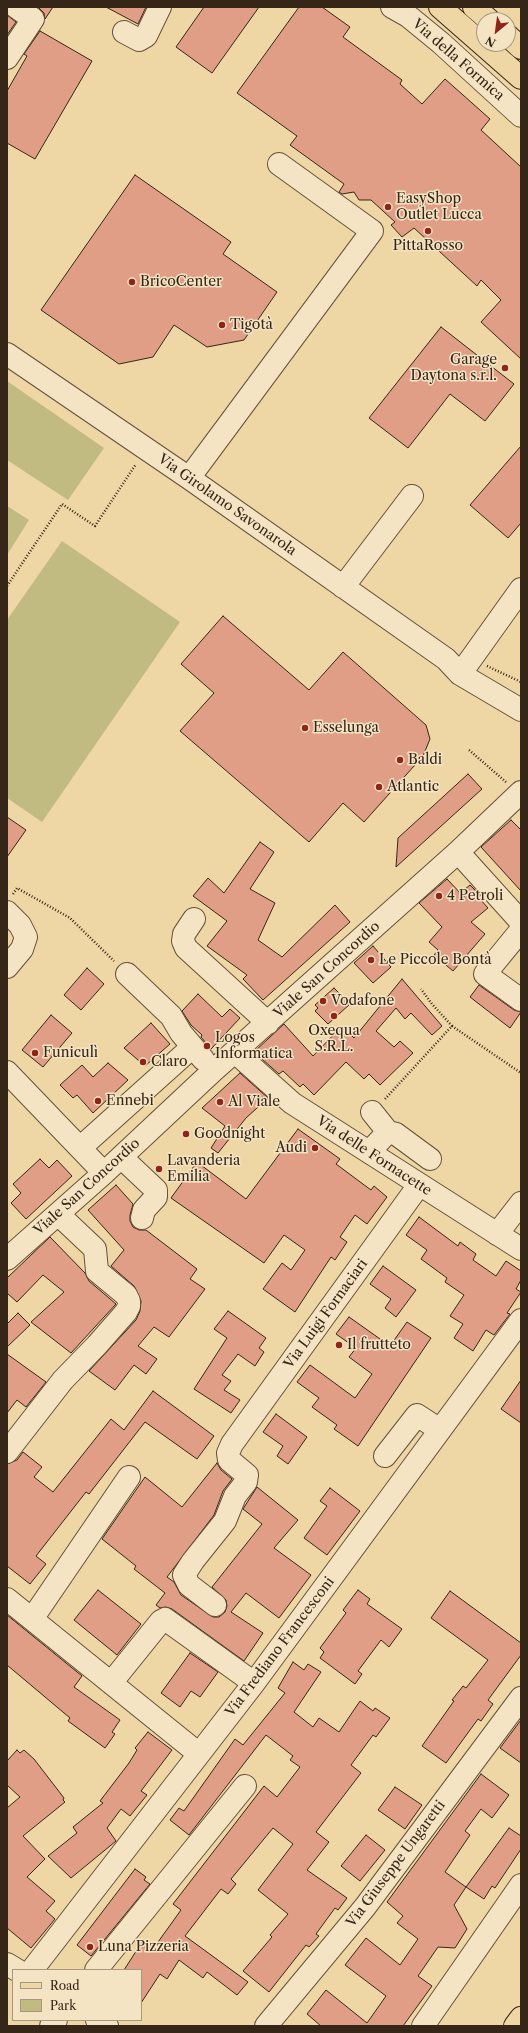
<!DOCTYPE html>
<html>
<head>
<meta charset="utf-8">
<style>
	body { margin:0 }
	#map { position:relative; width:528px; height:2033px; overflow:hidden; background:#eed6a5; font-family:"Libre Caslon Text",serif }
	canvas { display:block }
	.frame { position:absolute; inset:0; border:8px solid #362617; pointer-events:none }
	.legend { position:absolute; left:12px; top:1969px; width:130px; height:52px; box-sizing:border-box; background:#f4e4c4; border:1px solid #a8987f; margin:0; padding:5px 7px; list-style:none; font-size:12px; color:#362617 }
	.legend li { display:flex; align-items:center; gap:8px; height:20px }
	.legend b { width:20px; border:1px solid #a8987f }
	.north { position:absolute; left:476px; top:12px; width:40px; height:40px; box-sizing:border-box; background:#f4e4c4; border:1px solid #a8987f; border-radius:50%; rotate:209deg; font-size:11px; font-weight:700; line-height:16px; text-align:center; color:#362617 }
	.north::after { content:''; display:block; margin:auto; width:14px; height:18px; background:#8f2418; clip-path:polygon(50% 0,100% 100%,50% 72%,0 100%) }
</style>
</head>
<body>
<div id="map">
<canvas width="528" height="2033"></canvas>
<div class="frame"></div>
<ul class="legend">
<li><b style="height:5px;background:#eed6a5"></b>Road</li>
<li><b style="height:11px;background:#c1bb81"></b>Park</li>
</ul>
<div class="north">N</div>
</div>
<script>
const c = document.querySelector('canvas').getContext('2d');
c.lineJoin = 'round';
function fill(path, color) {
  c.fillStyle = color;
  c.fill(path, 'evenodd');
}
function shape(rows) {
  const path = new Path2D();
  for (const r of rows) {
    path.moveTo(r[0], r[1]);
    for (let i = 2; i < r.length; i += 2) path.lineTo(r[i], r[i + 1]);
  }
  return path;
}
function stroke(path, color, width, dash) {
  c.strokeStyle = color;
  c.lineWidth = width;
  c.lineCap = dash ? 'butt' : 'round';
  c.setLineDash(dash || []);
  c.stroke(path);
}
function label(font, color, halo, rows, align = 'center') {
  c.font = font + ' "Libre Caslon Text",serif';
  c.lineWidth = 3;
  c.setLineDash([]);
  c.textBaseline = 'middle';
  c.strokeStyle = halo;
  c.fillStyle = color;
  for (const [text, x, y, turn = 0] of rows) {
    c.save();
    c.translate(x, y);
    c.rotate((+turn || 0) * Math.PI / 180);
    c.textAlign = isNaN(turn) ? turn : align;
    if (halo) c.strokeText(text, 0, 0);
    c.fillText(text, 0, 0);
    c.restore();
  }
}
const green = shape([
	[7,381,104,448,68,500,7,460],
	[7,506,29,520,7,555],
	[62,541,180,622,42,822,7,798,7,620]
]);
const building = shape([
	[38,7,53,7,45,19,44,13,38,7],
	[106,7,146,7,138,24,106,7],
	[204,7,259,7,212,73,176,47,204,7],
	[299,7,322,7,350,27,343,37,402,80,400,84,422,104,445,79,490,119,481,130,521,167,521,359,481,322,501,300,481,280,477,286,414,228,402,237,391,225,395,222,371,200,359,200,354,192,342,194,339,192,344,184,290,145,297,136,237,93,299,7],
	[7,15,16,22,7,35,7,15],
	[40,31,92,61,35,159,7,143,7,91,27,56,24,54,40,31],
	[135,175,231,242,223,254,277,292,244,340,207,347,174,325,153,357,119,364,41,310,135,175],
	[441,327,514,384,485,421,450,394,408,448,369,418,441,327],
	[521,446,521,523,508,538,470,505,521,446],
	[223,616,309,690,343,652,426,725,430,739,423,756,364,822,343,803,309,842,180,731,214,693,181,664,223,616],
	[468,774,482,789,396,867,398,838,468,774],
	[7,817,26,830,7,857,7,817],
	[511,820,521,830,521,891,481,847,511,820],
	[260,842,274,852,250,889,275,903,258,940,282,957,335,905,350,922,263,1000,243,979,247,975,207,946,227,921,193,896,208,878,224,893,260,842],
	[447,879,464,897,464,890,470,885,482,897,480,899,488,908,471,922,485,934,453,971,434,955,438,950,429,942,442,927,419,903,447,879],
	[373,946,391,967,373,983,354,963,373,946],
	[87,968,104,984,81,1010,64,995,87,968],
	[402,979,442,1026,432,1035,411,1013,405,1019,396,1008,376,1031,394,1047,400,1041,413,1053,380,1085,369,1074,364,1079,346,1062,314,1095,303,1084,300,1087,283,1071,279,1074,254,1052,284,1024,313,1056,342,1026,354,1038,402,979],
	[479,985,514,1010,521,1012,510,1028,470,997,479,985],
	[334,988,350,1004,328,1024,315,1011,318,1008,315,1005,334,988],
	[198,994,222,1017,230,1009,240,1018,211,1049,201,1037,202,1035,191,1025,182,1011,198,994],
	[51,1015,72,1033,43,1067,22,1050,51,1015],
	[151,1023,170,1044,145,1066,124,1048,151,1023],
	[108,1063,128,1080,93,1113,77,1095,73,1098,60,1085,82,1065,93,1077,108,1063],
	[240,1073,268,1098,246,1118,218,1153,211,1148,225,1126,202,1108,240,1073],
	[298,1129,340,1159,336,1164,371,1190,374,1186,387,1197,367,1224,355,1215,340,1237,347,1242,335,1260,331,1257,295,1312,263,1289,282,1263,291,1270,305,1250,284,1235,264,1263,171,1198,197,1162,246,1199,298,1129],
	[40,1159,49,1168,57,1160,72,1176,26,1219,11,1203,21,1193,13,1184,40,1159],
	[116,1185,133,1204,130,1215,130,1221,133,1227,139,1230,146,1230,197,1269,190,1279,205,1289,169,1337,154,1327,138,1346,157,1359,146,1374,134,1365,115,1390,89,1371,136,1320,140,1311,141,1301,134,1286,111,1266,124,1250,88,1210,116,1185],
	[419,1217,458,1246,460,1242,476,1254,473,1260,496,1276,506,1261,521,1271,521,1280,516,1289,521,1292,507,1313,510,1314,494,1335,486,1330,473,1351,454,1338,463,1324,450,1316,464,1295,445,1282,447,1278,421,1259,427,1250,406,1235,419,1217],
	[50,1237,85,1273,89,1281,116,1304,71,1353,31,1322,64,1292,43,1275,17,1302,7,1293,7,1278,50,1237],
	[383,1266,416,1290,396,1317,385,1308,391,1299,370,1284,383,1266],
	[228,1311,266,1338,259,1348,264,1352,255,1366,238,1354,222,1375,231,1381,224,1390,240,1400,231,1413,194,1389,227,1338,214,1329,228,1311],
	[18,1313,30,1325,7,1347,7,1324,18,1313],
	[349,1317,390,1346,407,1322,431,1338,358,1446,334,1429,337,1425,312,1407,319,1398,297,1382,310,1365,355,1398,372,1374,349,1357,356,1348,336,1334,349,1317],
	[7,1354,46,1382,26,1407,17,1400,7,1413,7,1354],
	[521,1380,521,1423,501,1409,521,1380],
	[153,1391,214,1436,197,1459,145,1422,89,1494,86,1492,36,1556,46,1564,30,1584,7,1566,7,1464,17,1460,23,1452,42,1467,34,1477,53,1492,111,1419,124,1430,153,1391],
	[276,1414,307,1437,288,1464,277,1456,283,1446,263,1432,276,1414],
	[217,1463,221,1470,232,1479,223,1491,214,1515,167,1577,174,1582,181,1595,213,1617,219,1617,225,1612,227,1606,226,1600,212,1587,262,1524,243,1509,257,1487,298,1520,274,1548,311,1575,279,1618,246,1593,231,1612,263,1633,244,1661,172,1609,166,1607,160,1608,156,1605,165,1593,134,1569,136,1566,102,1539,145,1477,182,1507,217,1463],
	[330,1488,360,1511,327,1555,304,1538,327,1506,320,1501,330,1488],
	[98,1590,141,1624,117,1655,74,1620,98,1590],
	[358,1590,370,1599,367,1604,402,1629,389,1647,381,1640,358,1671,362,1674,355,1684,320,1658,324,1652,320,1648,346,1613,343,1610,358,1590],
	[450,1591,521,1643,521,1655,488,1700,493,1704,481,1721,478,1719,446,1763,422,1746,454,1701,452,1700,463,1686,466,1688,488,1660,431,1618,450,1591],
	[7,1615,82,1676,74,1687,120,1720,112,1732,115,1734,105,1748,68,1721,70,1718,7,1665,7,1615],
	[190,1653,218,1672,200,1697,191,1691,180,1707,161,1693,190,1653],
	[293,1662,304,1670,308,1664,321,1672,294,1712,313,1727,319,1718,339,1732,360,1701,373,1711,375,1708,390,1718,376,1737,373,1735,351,1765,361,1773,316,1832,329,1842,307,1870,347,1898,338,1910,335,1908,316,1934,319,1936,309,1947,306,1945,269,1992,243,1971,272,1937,270,1935,288,1914,258,1890,293,1844,273,1828,231,1879,236,1884,228,1894,221,1889,185,1936,248,1982,237,1995,207,1972,203,1978,179,1960,167,1979,160,1974,141,2003,141,1970,124,1970,142,1942,153,1949,181,1910,173,1904,264,1786,277,1797,300,1767,290,1760,293,1756,266,1735,189,1835,170,1820,179,1808,184,1811,235,1739,243,1745,285,1693,278,1688,293,1662],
	[521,1720,521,1763,500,1748,521,1720],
	[148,1732,172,1750,141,1791,147,1795,130,1816,121,1809,107,1828,116,1841,71,1878,48,1856,77,1833,73,1827,103,1803,100,1801,129,1763,137,1750,135,1748,148,1732],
	[17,1750,20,1753,24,1750,34,1759,64,1798,63,1800,65,1802,23,1836,45,1859,27,1877,55,1901,46,1911,55,1919,31,1948,7,1928,7,1808,20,1797,7,1785,7,1761,17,1750],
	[481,1774,509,1795,492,1818,481,1809,465,1831,470,1835,445,1872,466,1887,454,1905,467,1929,455,1948,438,1947,418,1976,432,1986,403,2026,321,2026,307,2014,326,1990,367,2023,386,1996,345,1965,366,1938,400,1965,418,1939,397,1923,403,1916,387,1902,481,1774],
	[395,1787,422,1805,405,1829,378,1810,395,1787],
	[509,1828,521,1836,521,1849,495,1888,492,1886,484,1899,466,1887,509,1828],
	[366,1835,385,1850,360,1881,341,1866,366,1835],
	[135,1869,146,1877,144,1880,150,1884,91,1956,77,1945,135,1869]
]);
const path = shape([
	[7,586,62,504,95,526,136,464],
	[487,666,521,682],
	[469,750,506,782],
	[13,894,17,888,70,918,114,961],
	[452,1026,521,1073],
	[385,1099,452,1026,432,1004,421,989]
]);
const minor = shape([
	[392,7,408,16,441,43,521,116],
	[124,32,139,40,146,36,160,7],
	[7,58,33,19,16,7],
	[7,354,189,478,446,659,460,674,521,710],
	[189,478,372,231,279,164],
	[343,587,412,496],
	[466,666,521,589],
	[458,852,521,922],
	[7,912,20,925,26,937,22,949,7,967],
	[194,919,184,934,183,941,186,948,268,1023],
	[521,930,485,974,521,1000],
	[127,974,171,1016,181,1033,203,1059],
	[235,1052,292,1103,521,1249],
	[7,1072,104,1173],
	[372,1112,388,1132],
	[80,1148,188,1051,196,1051],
	[369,1152,388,1132,396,1134,430,1159],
	[121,1157,156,1190,156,1197,144,1210,142,1218],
	[497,1234,521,1203],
	[7,1259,104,1173,214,1070,458,852,521,792],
	[7,1452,63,1380,97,1345,126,1312,129,1306,129,1301,126,1295,97,1271,95,1249,58,1214],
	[385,1456,417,1415,440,1430],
	[7,1599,199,1754],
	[215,1605,189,1585,184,1575,193,1561,225,1521,235,1496,246,1482,247,1475,229,1460,228,1453,232,1444,419,1185],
	[32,1619,129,1477],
	[111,1683,161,1621,165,1619,254,1683],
	[7,1964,17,1970],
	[32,1970,254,1683,521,1320],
	[96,1970,245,1786],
	[97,2020,107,2026],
	[51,2026,56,2020],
	[266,2026,365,1907,521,1698],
	[423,2026,521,1885]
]);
const major = shape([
	[515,2026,521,2018]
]);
const highway = shape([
	[440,7,521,78],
	[474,7,489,20],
	[508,36,521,48]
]);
const markers = [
	[388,207,4,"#8f2418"],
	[428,231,4,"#8f2418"],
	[132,282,4,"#8f2418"],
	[222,325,4,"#8f2418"],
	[505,368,4,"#8f2418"],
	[305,728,4,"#8f2418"],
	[400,760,4,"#8f2418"],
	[379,787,4,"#8f2418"],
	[439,896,4,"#8f2418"],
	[371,960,4,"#8f2418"],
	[323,1001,4,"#8f2418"],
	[334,1016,4,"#8f2418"],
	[207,1046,4,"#8f2418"],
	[35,1053,4,"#8f2418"],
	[143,1062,4,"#8f2418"],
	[98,1101,4,"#8f2418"],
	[220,1102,4,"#8f2418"],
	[186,1134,4,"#8f2418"],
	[315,1148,4,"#8f2418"],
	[159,1169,4,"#8f2418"],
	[339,1345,4,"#8f2418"],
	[90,1947,4,"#8f2418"]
];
const streetNames = [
	["Via della Formica",458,60,41],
	["Via Girolamo Savonarola",227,505,35],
	["Viale San Concordio",327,970,-42],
	["Via delle Fornacette",374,1156,33],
	["Viale San Concordio",87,1187,-42],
	["Via Luigi Fornaciari",326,1314,-54],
	["Via Frediano Francesconi",280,1647,-53],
	["Via Giuseppe Ungaretti",396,1864,-53]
];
const poiNames = [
	["EasyShop",396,199],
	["Outlet Lucca",396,215],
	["PittaRosso",428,246,"center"],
	["BricoCenter",140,282],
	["Tigotà",230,325],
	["Garage",497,360,"right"],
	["Daytona s.r.l.",497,376,"right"],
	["Esselunga",313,728],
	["Baldi",408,760],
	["Atlantic",387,787],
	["4 Petroli",447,896],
	["Le Piccole Bontà",379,960],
	["Vodafone",331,1001],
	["Oxequa",334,1031,"center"],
	["S.R.L.",334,1047,"center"],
	["Logos",215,1038],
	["Informatica",215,1054],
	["Funiculì",43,1053],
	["Claro",151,1062],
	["Ennebi",106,1101],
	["Al Viale",228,1102],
	["Goodnight",194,1134],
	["Audi",307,1148,"right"],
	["Lavanderia",167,1161],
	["Emilia",167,1177],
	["Il frutteto",347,1345],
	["Luna Pizzeria",98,1947]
];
fill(green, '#c1bb81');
fill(building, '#e09e86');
stroke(building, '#362617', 1);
stroke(minor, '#64523a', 24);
stroke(major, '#362617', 24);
stroke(highway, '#362617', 24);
stroke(path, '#362617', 2.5, [1, 2]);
stroke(minor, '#f4e4c4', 22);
stroke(major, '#eed6a5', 22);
stroke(highway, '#eed6a5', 22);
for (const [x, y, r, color] of markers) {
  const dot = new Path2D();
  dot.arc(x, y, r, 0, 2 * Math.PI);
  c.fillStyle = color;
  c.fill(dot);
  stroke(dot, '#f4e4c4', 1.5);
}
label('14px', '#362617', '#f4e4c4', streetNames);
label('14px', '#362617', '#f4e4c4', poiNames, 'left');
</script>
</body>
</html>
